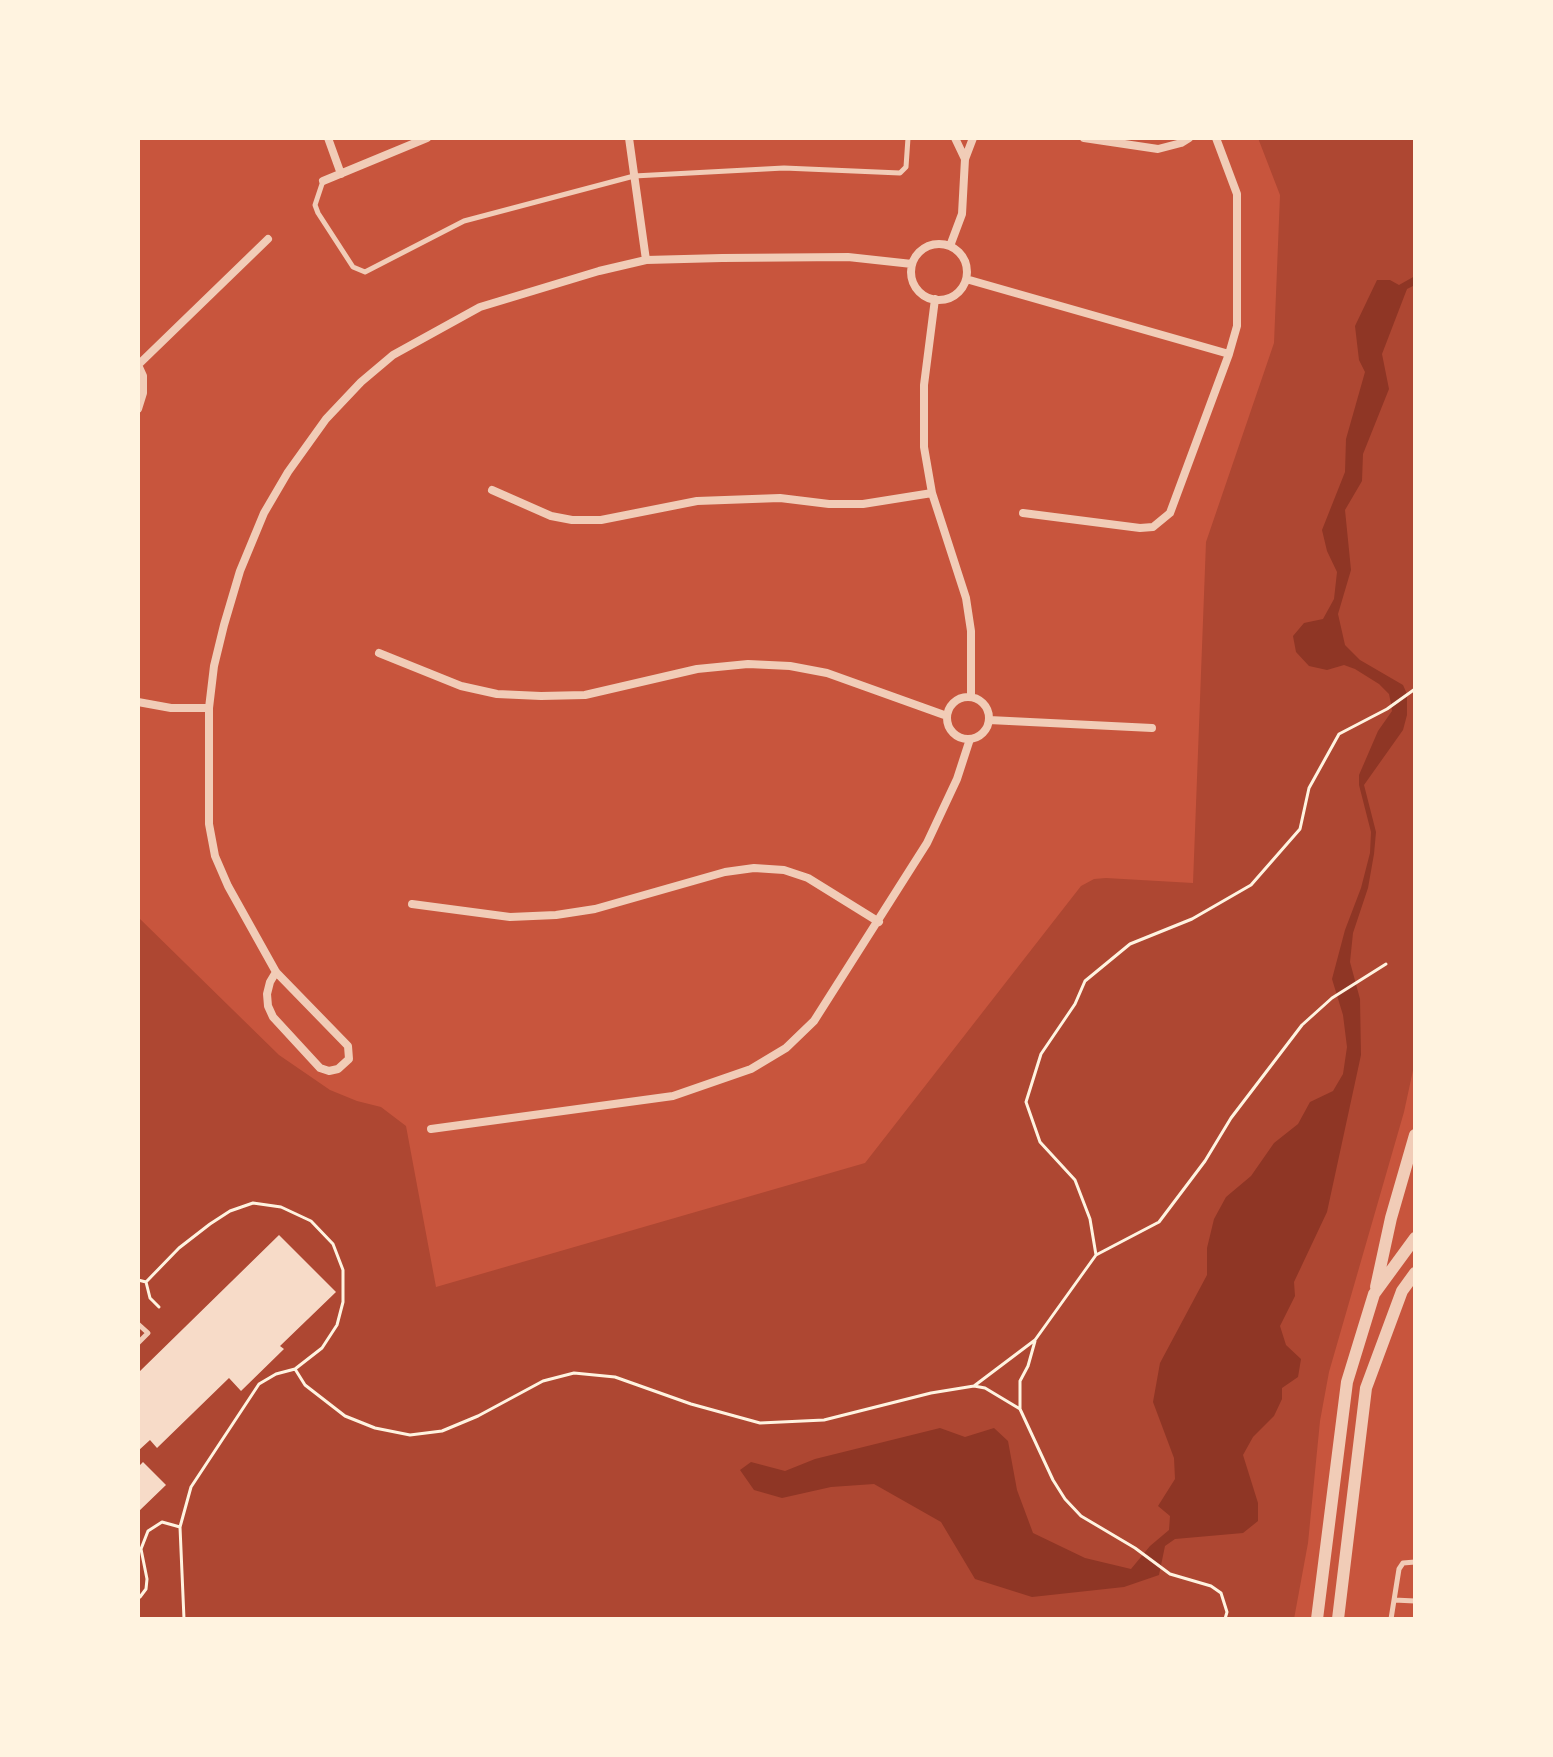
<!DOCTYPE html>
<html>
<head>
<meta charset="utf-8">
<style>
	body { margin:0 }
	#map { position:relative; width:1553px; height:1757px; overflow:hidden; background:#c8553d; font-family:Barlow,sans-serif }
	canvas { display:block }
	.frame { position:absolute; inset:0; border:140px solid #fff3e0; pointer-events:none }
</style>
</head>
<body>
<div id="map">
<canvas width="1553" height="1757"></canvas>
<div class="frame"></div>
</div>
<script>
const c = document.querySelector('canvas').getContext('2d');
c.lineJoin = 'round';
function fill(path, color) {
  c.fillStyle = color;
  c.fill(path, 'evenodd');
}
function shape(rows) {
  const path = new Path2D();
  for (const r of rows) {
    if (r.length === 3) {
      path.moveTo(r[0] + r[2], r[1]);
      path.arc(r[0], r[1], r[2], 0, 2 * Math.PI);
      continue;
    }
    path.moveTo(r[0], r[1]);
    for (let i = 2; i < r.length; i += 2) path.lineTo(r[i], r[i + 1]);
  }
  return path;
}
function stroke(path, color, width, dash) {
  c.strokeStyle = color;
  c.lineWidth = width;
  c.lineCap = dash ? 'butt' : 'round';
  c.setLineDash(dash || []);
  c.stroke(path);
}
const green = shape([
	[1258,138,1415,138,1415,1061,1404,1112,1329,1372,1320,1421,1308,1543,1294,1619,138,1619,138,917,279,1055,330,1090,357,1101,381,1107,406,1126,436,1287,865,1163,1081,886,1094,879,1106,878,1193,883,1206,542,1274,343,1280,195]
]);
const water = shape([
	[1415,276,1415,285,1407,289,1382,354,1389,389,1363,454,1362,481,1345,510,1351,570,1338,614,1345,645,1360,660,1403,685,1407,694,1407,715,1403,730,1364,785,1376,832,1374,854,1368,888,1353,933,1350,962,1360,999,1361,1055,1327,1212,1294,1282,1295,1296,1280,1326,1286,1345,1301,1359,1298,1377,1282,1388,1282,1399,1274,1416,1253,1437,1243,1455,1258,1503,1258,1521,1243,1533,1175,1539,1165,1546,1159,1575,1124,1587,1032,1597,975,1579,941,1522,874,1484,831,1487,782,1498,754,1490,740,1470,751,1462,785,1471,815,1459,940,1428,965,1437,994,1428,1008,1441,1017,1490,1033,1533,1085,1558,1131,1569,1150,1546,1169,1530,1170,1516,1158,1506,1175,1479,1174,1458,1153,1402,1160,1363,1207,1275,1207,1248,1214,1219,1226,1197,1251,1176,1274,1143,1298,1124,1310,1102,1333,1091,1343,1074,1347,1047,1343,1015,1332,979,1345,930,1361,888,1370,853,1371,832,1359,785,1359,775,1378,731,1392,711,1391,704,1389,694,1379,684,1355,669,1344,665,1327,670,1309,666,1296,652,1293,636,1304,623,1323,619,1334,599,1337,572,1327,551,1322,530,1345,472,1346,439,1365,372,1359,360,1355,326,1377,280,1390,280,1399,285]
]);
const building = shape([
	[279,1235,336,1292,280,1346,284,1349,241,1391,229,1378,157,1448,150,1440,138,1451,138,1373],
	[143,1462,166,1485,138,1512,138,1467]
]);
const path = shape([
	[1096,1255,1090,1219,1075,1180,1040,1142,1026,1102,1041,1054,1075,1004,1085,981,1130,944,1192,919,1251,885,1300,829,1309,788,1339,734,1387,709,1415,689],
	[138,1280,146,1282,179,1248,210,1224,230,1211,253,1203,281,1207,311,1221,333,1244,343,1270,343,1302,337,1325,322,1348,295,1369,276,1374,259,1384,191,1487,180,1527,184,1619],
	[146,1282,150,1298,159,1307],
	[1035,1341,1028,1366,1020,1381,1020,1409,1053,1480,1065,1499,1081,1516,1135,1548,1170,1574,1211,1586,1221,1593,1227,1612,1225,1619],
	[295,1369,305,1385,345,1416,375,1428,410,1435,442,1431,478,1416,543,1381,574,1373,615,1377,691,1404,760,1423,824,1420,931,1393,974,1386,1035,1340,1096,1255,1159,1222,1205,1161,1231,1118,1302,1025,1332,998,1386,964],
	[974,1386,985,1388,1020,1409],
	[140,1597,146,1589,147,1579,141,1549,148,1531,162,1522,180,1527]
]);
const service = shape([
	[323,181,315,205,318,213,353,267,365,272,464,221,634,176,784,168,900,173,906,167,908,138],
	[138,1324,148,1333,138,1343],
	[1394,1600,1415,1601],
	[1391,1619,1399,1569,1403,1563,1415,1562]
]);
const minor = shape([
	[328,138,341,174],
	[629,138,646,260],
	[955,138,965,159],
	[1084,138,1158,149,1181,143,1189,138],
	[323,181,427,138],
	[939,272,28],
	[950,246,962,214,965,159,973,138],
	[966,279,1229,354],
	[935,299,924,385,924,447,932,493,966,598,971,631,971,697],
	[138,365,268,239],
	[138,365,143,376,143,393,138,409],
	[492,490,551,516,572,520,601,520,697,501,780,498,829,504,863,504,932,493],
	[1023,513,1140,528,1153,527,1170,513,1229,354,1237,326,1237,194,1216,138],
	[379,653,461,686,497,694,541,696,585,695,697,669,748,664,790,666,827,673,947,716],
	[968,718,21],
	[138,702,171,708,209,708],
	[989,720,1152,728],
	[412,904,510,917,556,915,595,909,725,872,754,868,784,870,808,878,879,922],
	[276,972,270,982,267,994,268,1006,273,1017,320,1068,329,1071,338,1069,349,1059,348,1046,276,972,228,886,215,856,209,824,209,708,214,666,224,625,240,571,264,513,288,472,326,419,361,382,393,355,480,307,599,271,646,260,722,258,848,257,912,264],
	[431,1129,673,1096,751,1069,786,1048,814,1021,927,843,957,779,970,739]
]);
const tertiary = shape([
	[1376,1287,1391,1218,1415,1135],
	[1317,1619,1347,1382,1374,1294,1415,1238],
	[1338,1619,1366,1388,1402,1291,1415,1273]
]);
fill(green, '#ae4732');
fill(water, '#8f3625');
fill(building, '#f7dbc8');
stroke(path, '#fff3e0', 3);
stroke(service, '#f1ccb7', 5);
stroke(minor, '#f1ccb7', 8);
stroke(tertiary, '#f1ccb7', 12);
</script>
</body>
</html>
